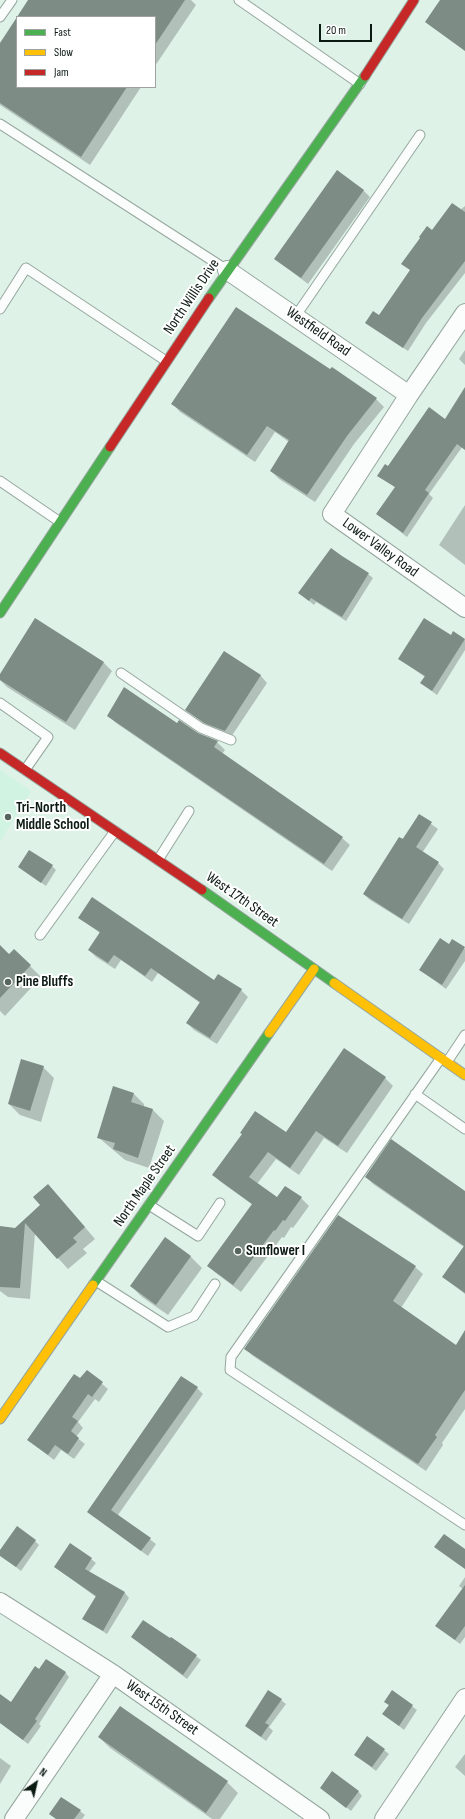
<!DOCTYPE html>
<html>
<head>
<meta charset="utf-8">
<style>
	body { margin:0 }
	#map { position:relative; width:465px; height:1819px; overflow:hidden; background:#def2e8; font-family:"Sofia Sans Condensed",sans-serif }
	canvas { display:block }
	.legend { position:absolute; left:16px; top:16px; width:140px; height:72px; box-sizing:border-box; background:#fff; border:1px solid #9ea3a1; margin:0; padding:5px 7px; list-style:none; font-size:12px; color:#0c1a14 }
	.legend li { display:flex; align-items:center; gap:8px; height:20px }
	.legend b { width:20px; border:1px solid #9ea3a1 }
	.north { position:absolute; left:16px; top:1763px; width:40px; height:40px; -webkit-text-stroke:3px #fff; paint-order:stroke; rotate:34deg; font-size:11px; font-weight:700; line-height:16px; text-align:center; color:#0c1a14 }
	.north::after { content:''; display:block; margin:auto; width:14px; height:18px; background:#0c1a14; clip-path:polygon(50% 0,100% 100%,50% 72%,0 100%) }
	.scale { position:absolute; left:319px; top:24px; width:53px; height:18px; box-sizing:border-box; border:2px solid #0c1a14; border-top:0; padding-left:5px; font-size:12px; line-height:14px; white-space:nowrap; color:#0c1a14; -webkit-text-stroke:3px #fff; paint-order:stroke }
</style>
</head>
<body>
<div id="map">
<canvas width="465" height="1819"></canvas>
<ul class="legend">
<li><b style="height:5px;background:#4caf50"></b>Fast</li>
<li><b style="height:5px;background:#ffc107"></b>Slow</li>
<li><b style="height:5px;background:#c62828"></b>Jam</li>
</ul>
<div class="north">N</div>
<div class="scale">20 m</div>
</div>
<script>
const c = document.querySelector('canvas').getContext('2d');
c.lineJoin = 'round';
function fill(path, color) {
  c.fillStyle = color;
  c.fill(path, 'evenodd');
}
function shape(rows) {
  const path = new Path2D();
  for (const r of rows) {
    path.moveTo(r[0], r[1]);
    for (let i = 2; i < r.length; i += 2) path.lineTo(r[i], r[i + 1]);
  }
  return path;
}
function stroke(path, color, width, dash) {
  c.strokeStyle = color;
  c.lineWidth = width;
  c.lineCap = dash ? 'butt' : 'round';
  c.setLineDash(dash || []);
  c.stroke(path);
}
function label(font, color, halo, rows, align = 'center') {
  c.font = font + ' "Sofia Sans Condensed",sans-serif';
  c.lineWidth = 4;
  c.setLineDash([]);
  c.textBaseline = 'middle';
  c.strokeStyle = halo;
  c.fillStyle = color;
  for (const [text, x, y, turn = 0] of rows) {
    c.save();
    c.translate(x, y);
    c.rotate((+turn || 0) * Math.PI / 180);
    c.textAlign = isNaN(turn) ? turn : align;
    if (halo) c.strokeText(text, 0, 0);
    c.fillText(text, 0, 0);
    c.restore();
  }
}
const built = shape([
	[0,770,31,791,0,842]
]);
const shadow = shape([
	[30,0,191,0,196,5,155,66,155,17,18,17],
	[17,19,17,87,141,87,90,165,0,105,0,45],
	[363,190,370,197,308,284,275,259],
	[465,206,465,273,426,323,408,351,367,323,379,316,411,271,433,231],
	[465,350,465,365,459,359],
	[332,368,376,399,384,407,354,444,315,502,279,479,271,471,289,442,275,432,255,462,180,412,173,404,331,371],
	[465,436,465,443,429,494,433,498,407,537,378,514,396,488,378,475,388,467],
	[465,505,465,565,439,545],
	[368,574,373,578,346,621,316,602,314,605,299,593],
	[36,620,104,663,112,671,75,730,7,687,0,680,0,676],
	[454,633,465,640,465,650,437,695,421,683,425,677,399,659,451,637],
	[225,652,261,676,267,683,231,737,212,729,187,710],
	[108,716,177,725,217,742,225,750,222,754,342,838,350,845,332,871,116,723],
	[419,815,438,829,422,853,438,863,444,869,409,924,370,900,364,894],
	[52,866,56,870,46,886,19,867],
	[79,918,214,982,241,990,248,997,217,1044,194,1030,187,1023,200,1003,158,973,152,982,121,960,115,969,96,957,89,950,100,933],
	[453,941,465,949,465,961,446,989,420,970,449,946],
	[0,947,9,955,14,950,41,977,5,1016,0,1011],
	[22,1060,43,1067,54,1078,41,1122,20,1115,9,1104],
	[385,1078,393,1086,347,1153,324,1138,299,1175,276,1159,257,1184,277,1199,301,1198,309,1206,293,1228,291,1227,284,1238,282,1237,241,1292,216,1273,208,1266,253,1205,221,1182,213,1174],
	[133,1093,144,1104,144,1107,153,1110,164,1121,149,1168,125,1160,98,1137],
	[366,1177,465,1193,465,1294,443,1277,464,1247,373,1184],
	[59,1197,95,1239,83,1249,87,1253,68,1269,35,1233,30,1299,8,1297,0,1291,0,1227,15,1229],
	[166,1238,191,1257,202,1268,168,1315,142,1297,131,1286],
	[415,1267,423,1274,401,1308,456,1346,465,1332,465,1409,442,1443,443,1445,426,1471,253,1356,245,1349],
	[87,1371,108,1389,99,1402,95,1399,78,1422,83,1428,76,1437,85,1444,74,1459,61,1450,54,1460,28,1440],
	[197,1388,203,1394,118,1515,156,1544,148,1556,88,1512],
	[35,1541,39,1545,21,1571,0,1555,0,1552],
	[91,1559,96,1563,89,1572,125,1593,129,1598,107,1634,84,1619,96,1597,55,1567],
	[465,1577,465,1637,460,1644,436,1626,463,1589,459,1586],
	[137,1641,196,1656,201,1660,187,1679],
	[39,1670,65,1672,69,1677,39,1724,41,1726,28,1744,0,1723,0,1698,12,1703],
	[392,1691,417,1710,404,1730,384,1714,389,1706,385,1701],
	[281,1700,286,1704,269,1727,273,1731,266,1741,246,1726],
	[99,1737,227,1782,238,1793,220,1819,212,1819,110,1748],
	[384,1750,389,1754,376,1771,355,1755],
	[465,1754,465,1776,455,1767],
	[0,1758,11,1766,0,1784],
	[321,1788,358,1791,362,1796,351,1811],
	[80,1811,85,1815,82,1819,56,1819]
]);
const building = shape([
	[28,0,185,0,155,45,155,17,17,17],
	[440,0,465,0,465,51,425,22],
	[17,17,17,87,127,87,81,157,0,103,0,43],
	[337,170,364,190,301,278,274,259],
	[452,203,465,212,465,261,422,318,403,348,365,323,373,311,379,315,410,270,401,264,420,238,419,237,427,226,432,230],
	[236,307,330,369,332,367,377,398,347,436,307,495,270,471,289,440,267,426,247,455,171,404],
	[465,387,465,450,457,444,425,490,429,493,403,533,376,514,395,487,377,476,385,464,388,466,429,407,445,419],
	[331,548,342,556,369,573,342,617,311,598,309,601,298,593],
	[35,618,104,662,66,722,0,680,0,674],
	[424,618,451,635,453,631,465,639,432,691,420,683,425,676,398,659],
	[224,651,261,675,225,731,204,723,185,710],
	[124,687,177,723,179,720,198,733,218,741,214,747,343,837,324,864,107,716],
	[419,814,432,822,416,847,439,862,402,919,363,894,399,837,403,839],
	[29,850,53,865,41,883,18,867],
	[92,897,214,980,218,974,242,989,210,1038,186,1023,200,1002,151,968,145,976,114,955,108,963,88,950,100,932,78,918],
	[440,938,449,944,452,939,465,947,442,985,419,970],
	[0,945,9,954,14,949,31,965,0,998],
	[344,1048,386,1077,338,1146,316,1131,290,1168,268,1152,249,1177,277,1197,285,1186,302,1197,285,1221,283,1220,275,1231,274,1230,233,1285,207,1266,252,1204,212,1175,242,1134,240,1133,255,1111,286,1132],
	[21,1059,44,1066,30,1111,8,1104],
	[113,1086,134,1093,131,1102,153,1109,138,1158,113,1149,115,1143,97,1138],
	[391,1139,465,1191,465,1293,442,1277,464,1246,365,1177],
	[48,1184,85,1227,73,1238,77,1242,57,1259,25,1223,20,1288,0,1287,0,1226,15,1228,40,1205,33,1197],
	[338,1215,416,1266,393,1301,456,1345,465,1330,465,1390,435,1435,437,1437,418,1464,244,1349],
	[165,1237,191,1256,156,1305,130,1286],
	[87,1370,103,1382,92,1397,88,1394,72,1417,78,1421,71,1431,79,1438,68,1454,55,1445,48,1455,27,1440,74,1374,80,1378],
	[181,1376,198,1387,111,1510,151,1538,141,1551,87,1512],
	[17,1526,36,1540,16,1567,0,1556,0,1550],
	[444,1534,465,1549,465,1569,434,1547],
	[70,1543,92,1558,85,1569,125,1592,103,1631,82,1619,96,1596,54,1567],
	[465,1585,465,1626,455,1640,435,1626],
	[143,1620,170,1638,171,1637,197,1655,183,1675,131,1637],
	[46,1659,66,1672,35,1719,37,1721,23,1740,0,1723,0,1694,11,1702,35,1666,39,1669],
	[268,1690,282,1699,265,1723,269,1725,261,1737,245,1726],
	[392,1690,413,1705,399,1726,382,1714,389,1705,384,1702],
	[120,1706,228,1781,206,1813,98,1737],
	[367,1736,385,1749,372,1767,354,1755],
	[332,1771,359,1791,346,1808,320,1788],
	[61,1797,81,1810,74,1819,56,1819,49,1814]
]);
const lane = shape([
	[239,0,360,84],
	[0,17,12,0],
	[0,124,227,270],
	[0,309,26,268,166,361],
	[295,317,420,135],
	[0,481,60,522],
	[121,673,201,728,231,740],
	[0,703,48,737,25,770],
	[158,860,189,811],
	[40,935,115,831],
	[441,1058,231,1357,230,1370,465,1525],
	[447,1062,465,1035],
	[415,1094,465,1129],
	[149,1205,198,1236,220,1203],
	[96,1281,168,1327,194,1316,215,1284]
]);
const street = shape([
	[227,270,409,395],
	[465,313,409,395,332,514,465,608],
	[0,1602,113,1674,320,1819],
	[14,1819,113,1674],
	[384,1819,465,1698]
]);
const fast = shape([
	[209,298,365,76],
	[0,613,110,447],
	[202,890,334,983],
	[93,1285,269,1033]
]);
const slow = shape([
	[334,983,465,1075],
	[269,1033,314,969],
	[0,1419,93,1285]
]);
const jam = shape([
	[365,76,414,0],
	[110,447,209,298],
	[0,753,202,890]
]);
const markers = [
	[8,817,4,"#56665e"],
	[8,982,4,"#56665e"],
	[238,1251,4,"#56665e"]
];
const streetNames = [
	["North Willis Drive",192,297,-56],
	["Westfield Road",318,332,35],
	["Lower Valley Road",380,548,36],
	["West 17th Street",242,900,35],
	["North Maple Street",145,1186,-55],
	["West 15th Street",162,1708,35]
];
const poiNames = [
	["Tri-North",16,808],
	["Middle School",16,825],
	["Pine Bluffs",16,982],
	["Sunflower I",246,1251]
];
fill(built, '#d1f3e2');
fill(shadow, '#0003');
fill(building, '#7e8c86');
stroke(lane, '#96a69e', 11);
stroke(street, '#96a69e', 20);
stroke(fast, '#96a69e', 11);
stroke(slow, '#96a69e', 11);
stroke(jam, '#96a69e', 11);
stroke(lane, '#fafdfc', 9);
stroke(street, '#fafdfc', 18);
stroke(fast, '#4caf50', 9);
stroke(slow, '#ffc107', 9);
stroke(jam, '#c62828', 9);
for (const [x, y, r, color] of markers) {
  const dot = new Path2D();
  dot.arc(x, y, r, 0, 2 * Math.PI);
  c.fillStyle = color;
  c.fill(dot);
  stroke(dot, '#fff', 1.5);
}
label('15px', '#0c1a14', '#fff', streetNames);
label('bold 15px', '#0c1a14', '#fff', poiNames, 'left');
</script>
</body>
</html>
